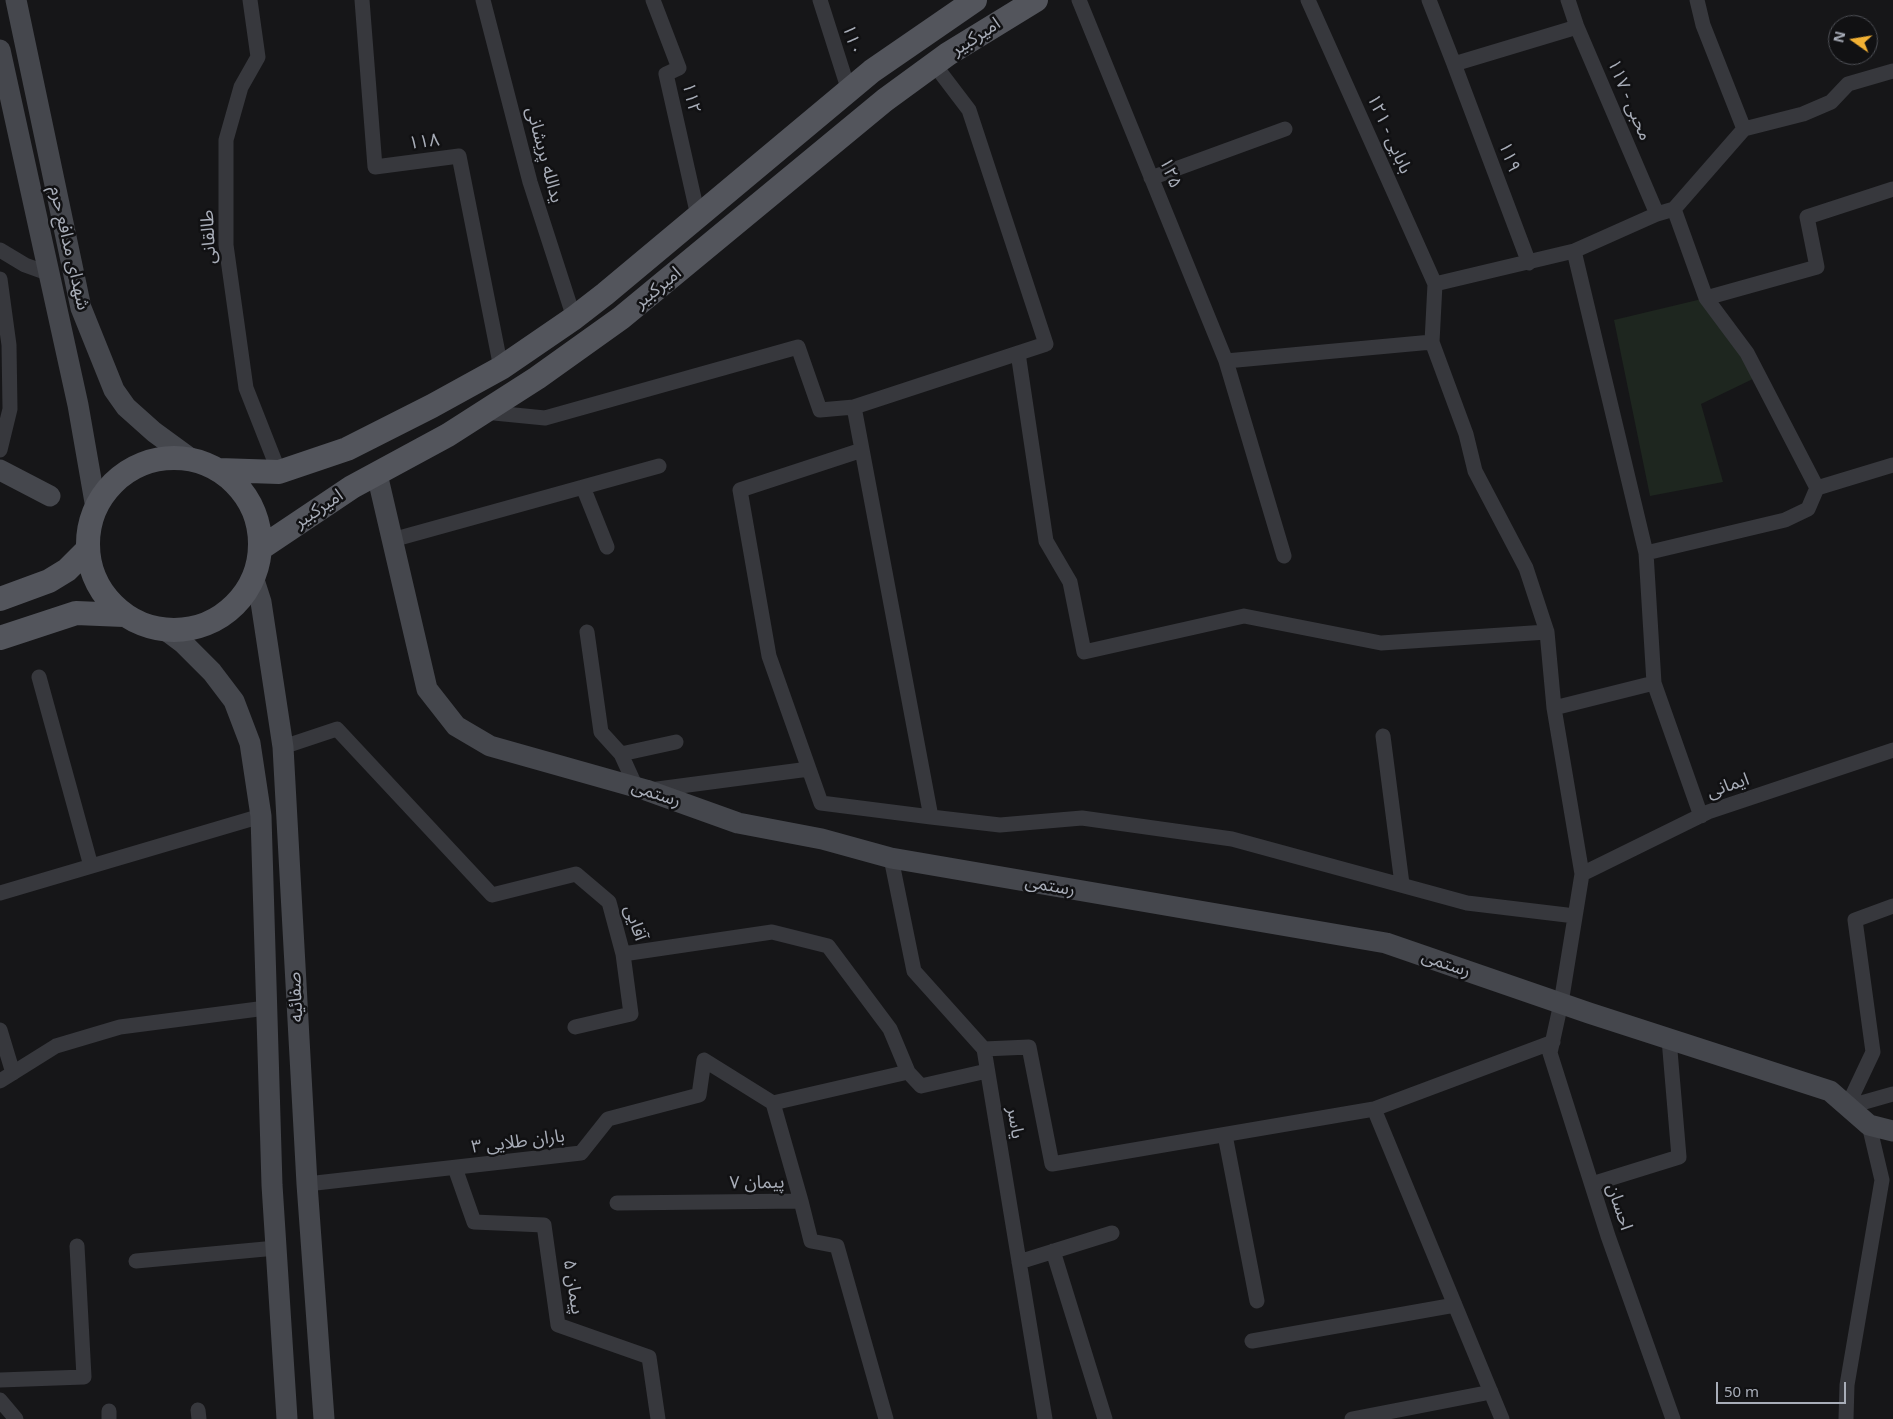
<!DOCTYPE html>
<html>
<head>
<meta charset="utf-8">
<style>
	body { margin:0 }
	#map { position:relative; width:1893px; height:1419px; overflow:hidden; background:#161618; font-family:"Noto Sans",sans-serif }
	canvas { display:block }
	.north { position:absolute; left:1828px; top:15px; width:50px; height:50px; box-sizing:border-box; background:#111113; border:1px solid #4d4f55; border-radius:50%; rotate:283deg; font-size:14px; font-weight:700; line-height:20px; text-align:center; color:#a8adb8 }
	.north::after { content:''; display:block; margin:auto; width:18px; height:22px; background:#f2b134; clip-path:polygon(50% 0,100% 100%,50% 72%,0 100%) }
	.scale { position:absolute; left:1716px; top:1382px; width:130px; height:22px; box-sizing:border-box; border:2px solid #a8adb8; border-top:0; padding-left:6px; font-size:15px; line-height:18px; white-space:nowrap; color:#a8adb8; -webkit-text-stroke:4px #111113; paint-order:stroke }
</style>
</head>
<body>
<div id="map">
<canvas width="1893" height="1419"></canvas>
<div class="north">N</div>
<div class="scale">50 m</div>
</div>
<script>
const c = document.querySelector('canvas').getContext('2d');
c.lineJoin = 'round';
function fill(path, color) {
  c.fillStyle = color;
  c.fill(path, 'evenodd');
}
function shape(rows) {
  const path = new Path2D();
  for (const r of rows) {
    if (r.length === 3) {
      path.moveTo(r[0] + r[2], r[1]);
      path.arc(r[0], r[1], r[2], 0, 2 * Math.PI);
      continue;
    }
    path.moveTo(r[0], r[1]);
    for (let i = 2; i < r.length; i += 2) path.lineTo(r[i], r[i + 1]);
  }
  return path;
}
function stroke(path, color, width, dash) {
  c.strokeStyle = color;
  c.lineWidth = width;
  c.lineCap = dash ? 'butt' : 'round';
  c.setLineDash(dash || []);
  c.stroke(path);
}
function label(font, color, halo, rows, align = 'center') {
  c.font = font + ' "Noto Sans","Noto Sans Arabic",sans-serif';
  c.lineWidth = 5;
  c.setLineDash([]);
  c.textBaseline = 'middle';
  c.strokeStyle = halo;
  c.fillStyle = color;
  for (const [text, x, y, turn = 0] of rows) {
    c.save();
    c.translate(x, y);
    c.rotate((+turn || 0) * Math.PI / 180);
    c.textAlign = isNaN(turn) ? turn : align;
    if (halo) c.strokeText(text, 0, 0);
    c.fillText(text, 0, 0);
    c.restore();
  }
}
const green = shape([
	[1706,298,1759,376,1701,404,1723,482,1650,496,1614,320]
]);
const street = shape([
	[250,0,258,57,241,87,226,140,226,245,246,388,279,472],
	[362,0,375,167,459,156,501,368],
	[483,0,530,182,574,318],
	[653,0,679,68,666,74,698,216],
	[820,0,849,91],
	[1079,0,1226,361,1432,342],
	[1308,0,1435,284],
	[1429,0,1454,64],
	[1568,0,1577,27,1657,214],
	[1697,0,1703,25,1744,129],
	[934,64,969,110,1046,344,854,407,931,817,1000,825,1082,818,1232,839,1467,903,1575,916],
	[1151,178,1285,129],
	[1674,209,1744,129,1803,114,1831,102,1848,84,1893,71],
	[0,250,25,265,50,274],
	[1574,251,1646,553,1785,520,1808,509,1817,488,1747,353,1706,298,1674,209,1657,214,1574,251,1435,284,1432,342,1466,434,1475,471,1526,568,1547,632,1554,708,1582,874,1561,1003,1550,1053,1608,1236,1673,1419],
	[1529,263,1454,64,1577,27],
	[0,279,9,345,10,409,0,450],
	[1706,298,1817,267,1807,217,1893,189],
	[1018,353,1046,541,1070,582,1084,652,1244,616,1381,643,1547,632],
	[1226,361,1284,556],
	[484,412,545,418,798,347,820,410,854,407],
	[862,450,740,490,769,656,821,803,931,817],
	[583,487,607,547],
	[1817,488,1893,465],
	[392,540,659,466],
	[1646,553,1654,683,1701,816],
	[587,632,601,732,621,754],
	[39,677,91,866],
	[1554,708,1654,683],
	[1383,736,1402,884],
	[283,747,337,729,492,895,576,874,609,902,623,954,772,932,828,946,890,1029,908,1072,921,1086,987,1071],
	[636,787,621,754,676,742],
	[650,790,809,769],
	[891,858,914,971,984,1049,1045,1419],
	[1582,874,1708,812,1893,750],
	[0,893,261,816],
	[575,1027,631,1014,623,954],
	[0,1030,13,1073],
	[984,1049,1029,1047,1052,1164,1374,1109],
	[0,1081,56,1046,120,1027,266,1008],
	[773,1103,801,1201],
	[1847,1107,1873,1052,1855,920,1893,906],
	[1847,1107,1893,1094],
	[1225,1135,1257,1301],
	[455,1168,474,1222,544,1225,558,1325,649,1357,658,1419],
	[307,1184,581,1153,608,1119,699,1095,704,1060,773,1103,908,1072],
	[1592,1184,1679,1157,1669,1039],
	[617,1203,801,1201,811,1241,837,1246,886,1419],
	[1053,1251,1105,1419],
	[136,1261,276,1248],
	[1019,1262,1112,1233],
	[1252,1341,1455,1305],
	[0,1380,84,1377,77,1246],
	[0,1400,16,1419],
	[198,1410,199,1419],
	[109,1411,109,1419],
	[1352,1419,1491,1392],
	[1502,1419,1374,1109,1553,1042],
	[1846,1419,1847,1385,1882,1180,1869,1125]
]);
const secondary = shape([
	[16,0,81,308,114,390,126,407,154,432,191,459],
	[0,50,78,405,96,508],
	[0,470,50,496],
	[377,474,427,689,456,726,490,746,646,790,738,823,822,839,891,858,1386,943,1589,1013,1830,1091,1869,1125,1893,1131],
	[253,577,261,602,283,747,307,1184,324,1419],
	[167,631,183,643,212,672,234,701,250,743,261,816,272,1185,287,1419]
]);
const primary = shape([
	[174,544,86],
	[219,470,279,472,347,449,432,406,501,368,574,318,605,294,872,71,975,0],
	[261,548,352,487,448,435,537,378,621,318,885,100,948,54,1036,0],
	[0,599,49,581,67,570,88,549],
	[0,638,76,613,124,615]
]);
const streetNames = [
	["امیرکبیر",976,37,-33],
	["۱۱۰",852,40,73],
	["۱۱۲",691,98,77],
	["محبی - ۱۱۷",1629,100,67],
	["بابایی - ۱۲۱",1389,134,66],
	["۱۱۸",424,142,-7],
	["یدالله پریشانی",544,155,75],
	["۱۱۹",1509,157,69],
	["۱۲۵",1170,173,68],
	["طالقانی",209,237,-93],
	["شهدای مدافع حرم",69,248,77],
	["امیرکبیر",658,288,-39],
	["امیرکبیر",319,509,-34],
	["ایمانی",1728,786,-19],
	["رستمی",656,794,18],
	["رستمی",1050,886,10],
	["آقایی",635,923,71],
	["رستمی",1446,964,19],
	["صفائیه",296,997,-93],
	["یاسر",1015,1123,81],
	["باران طلایی ۳",518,1142,-7],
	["پیمان ۷",757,1183,-1],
	["احسان",1619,1207,72],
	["پیمان ۵",573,1287,81]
];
fill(green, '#1e261f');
stroke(street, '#37383d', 15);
stroke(secondary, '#45474d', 21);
stroke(primary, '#53555c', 24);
label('18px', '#a8adb8', '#111113', streetNames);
</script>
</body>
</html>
